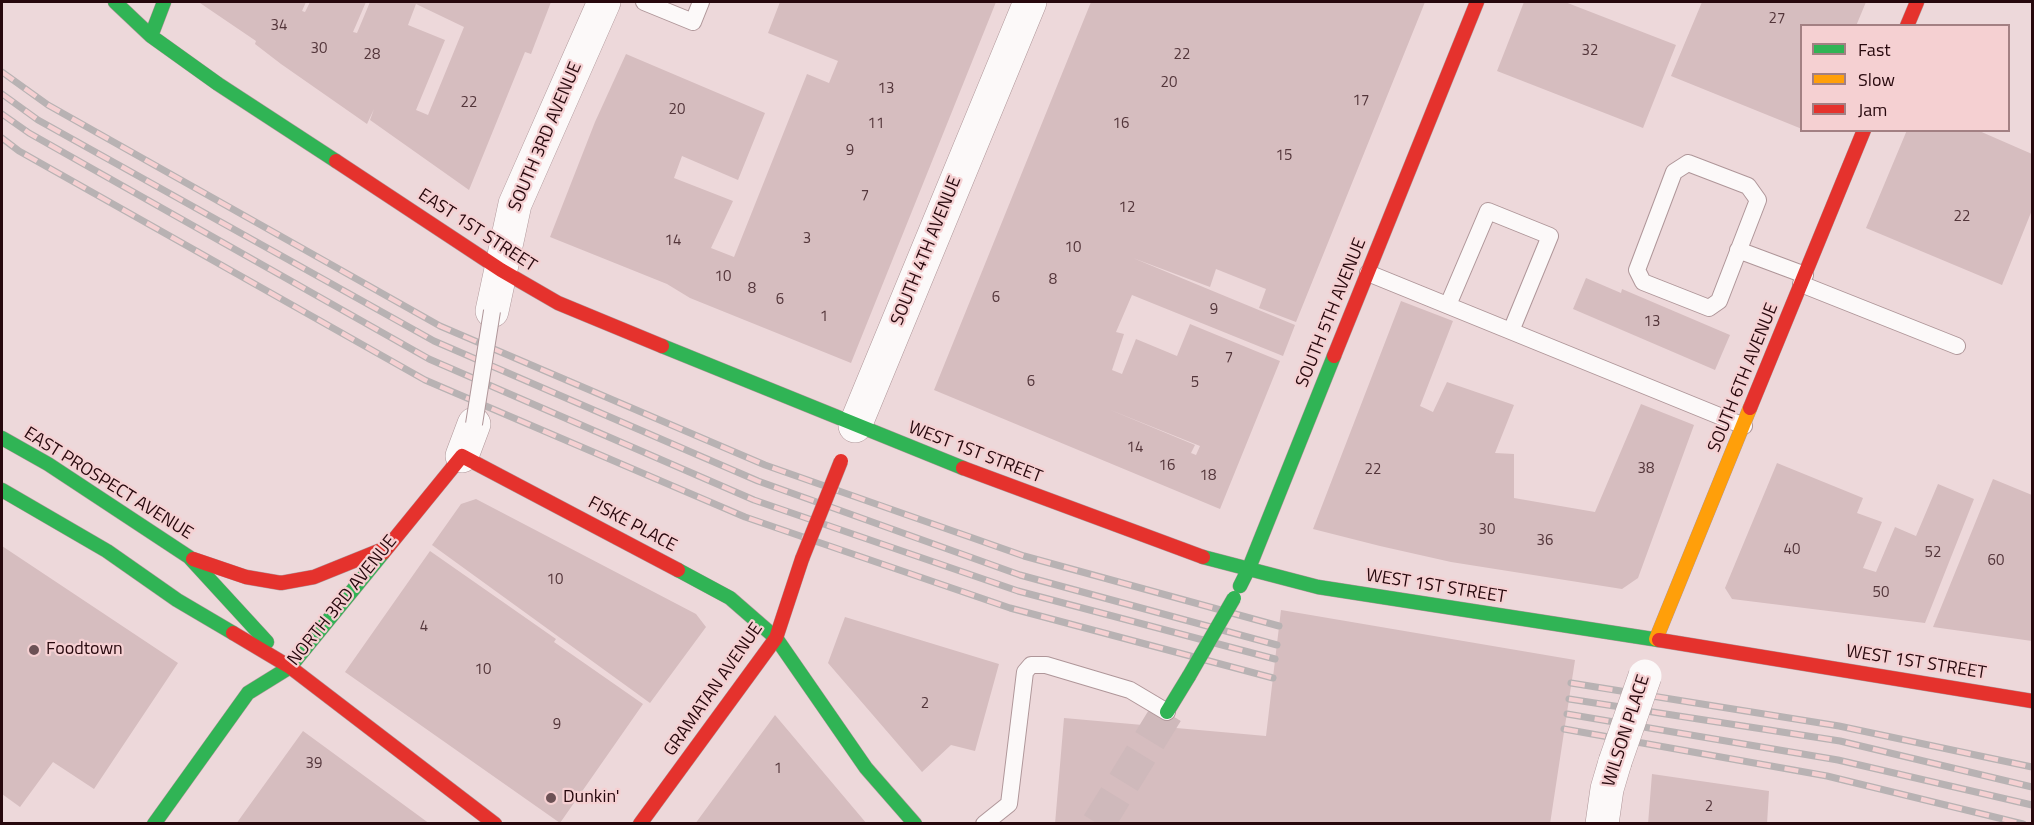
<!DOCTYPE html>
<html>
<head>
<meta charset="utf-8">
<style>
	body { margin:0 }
	#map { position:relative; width:2034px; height:825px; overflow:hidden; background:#edd8da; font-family:"Titillium Web",sans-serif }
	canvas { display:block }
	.frame { position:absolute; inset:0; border:3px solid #27080d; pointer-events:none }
	.legend { position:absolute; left:1800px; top:24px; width:210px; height:108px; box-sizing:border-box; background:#f5d0d2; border:2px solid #a38083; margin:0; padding:8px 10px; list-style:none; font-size:18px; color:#27080d }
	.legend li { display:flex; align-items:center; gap:12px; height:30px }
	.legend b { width:30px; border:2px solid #a38083 }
</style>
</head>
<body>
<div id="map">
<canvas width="2034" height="825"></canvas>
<div class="frame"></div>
<ul class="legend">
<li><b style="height:8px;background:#30b455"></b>Fast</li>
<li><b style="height:8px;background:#ff9f0a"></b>Slow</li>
<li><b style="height:8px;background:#e5322d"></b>Jam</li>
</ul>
</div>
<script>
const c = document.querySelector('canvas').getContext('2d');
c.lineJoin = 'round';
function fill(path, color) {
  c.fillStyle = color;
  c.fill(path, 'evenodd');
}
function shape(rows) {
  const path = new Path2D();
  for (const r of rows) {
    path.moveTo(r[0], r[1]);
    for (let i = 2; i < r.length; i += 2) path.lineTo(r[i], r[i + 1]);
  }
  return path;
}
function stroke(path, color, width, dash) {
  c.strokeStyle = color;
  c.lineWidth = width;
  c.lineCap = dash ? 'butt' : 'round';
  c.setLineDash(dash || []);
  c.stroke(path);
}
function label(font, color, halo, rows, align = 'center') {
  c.font = font + ' "Titillium Web",sans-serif';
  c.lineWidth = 4.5;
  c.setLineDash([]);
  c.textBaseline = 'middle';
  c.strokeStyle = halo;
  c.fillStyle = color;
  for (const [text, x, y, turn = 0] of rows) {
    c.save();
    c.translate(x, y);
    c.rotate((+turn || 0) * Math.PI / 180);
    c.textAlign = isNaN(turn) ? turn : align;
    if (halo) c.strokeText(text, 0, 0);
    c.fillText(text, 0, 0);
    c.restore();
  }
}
const building = shape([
	[201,2,306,2,302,11,305,12,310,2,366,2,353,32,357,33,370,2,551,2,531,54,525,52,469,190,370,120,374,109,367,124,281,64,255,44,256,41,200,3],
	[416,4,464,27,428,115,416,110,445,40,408,25],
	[780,2,996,2,851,363,690,298,667,284,550,237,595,122,626,54,765,113,738,180,682,156,674,178,733,201,711,248,734,257,807,74,829,83,838,61,768,33],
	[1091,2,1425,2,1296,322,1259,308,1266,289,1216,269,1210,287,1133,258,1295,325,1283,356,1132,295,1116,332,1124,334,1112,370,1122,374,1136,339,1177,356,1190,324,1280,361,1220,509,934,390],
	[1108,409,1200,446,1196,455,1191,453,1195,445],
	[1524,2,1565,2,1676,45,1643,128,1497,71],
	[1702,2,1866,2,1856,26,1802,26,1802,129,1671,76],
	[1907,130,1977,130,2032,154,2032,210,2002,285,1866,228],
	[1586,278,1621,293,1622,289,1730,335,1715,370,1573,309],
	[1401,301,1453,321,1420,406,1433,412,1447,382,1514,405,1495,453,1514,454,1514,498,1595,512,1641,404,1694,425,1638,578,1622,589,1451,562,1380,546,1313,529],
	[1777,463,1863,498,1857,513,1882,522,1863,568,1876,572,1895,527,1916,536,1938,484,1974,499,1925,623,1732,599,1725,588],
	[1993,479,2032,495,2032,641,1933,627],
	[476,499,696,614,706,627,650,703,432,545,461,504],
	[2,546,178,663,94,789,53,762,20,807,2,794],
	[430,551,556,639,554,642,643,704,560,823,345,672],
	[1281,610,1575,660,1550,824,1055,824,1064,718,1266,736],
	[845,617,999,664,975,751,951,745,922,772,828,663],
	[775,715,867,824,695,824],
	[303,731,430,824,236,824],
	[1652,774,1769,791,1767,824,1648,824]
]);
const secondaryTunnel = shape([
	[1098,824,1167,712]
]);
const lane = shape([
	[644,2,693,22,701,2],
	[1688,163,1748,186,1758,200,1719,301,1709,308,1643,282,1637,270,1674,172,1688,163],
	[1738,250,1805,275],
	[1368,273,1744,426],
	[1801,284,1957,346],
	[1448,305,1488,211,1550,236,1511,331],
	[984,824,1009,804,1025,672,1031,665,1046,665,1130,690,1167,712]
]);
const street = shape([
	[492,311,515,204,604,2],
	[855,426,1030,2],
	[462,456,474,424],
	[1602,824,1607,789,1615,762]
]);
const fast = shape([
	[115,2,151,36,218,84,336,161],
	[151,36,164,2],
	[662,346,963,468],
	[2,438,48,464,189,557,267,642],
	[2,490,107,551,177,600,233,633],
	[1203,557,1318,587,1659,640],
	[678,570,730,598,776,638,866,768,915,824],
	[1240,586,1249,568,1334,356],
	[1167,712,1189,676],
	[154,824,248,693,290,667,383,553]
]);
const slow = shape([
	[1656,639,1750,408]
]);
const jam = shape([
	[1907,26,1917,2],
	[336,161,501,270,558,303,662,346],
	[1334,356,1477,2],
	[1750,408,1864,130],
	[963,468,1203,557],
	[383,553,462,456,678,570],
	[193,559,246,577,281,583,314,577,381,550],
	[233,633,290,667,495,824],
	[1659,640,2032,701],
	[640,824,776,638,802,559]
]);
const rail = shape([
	[2,72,48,105,440,326,765,465,1024,556,1279,626],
	[2,94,38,120,434,341,758,481,1020,575,1277,645],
	[2,114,29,133,429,359,754,500,1018,591,1275,659],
	[2,138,19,151,425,380,745,517,1010,608,1273,678],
	[1571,683,1839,726,2032,767],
	[1569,699,1840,741,2032,787],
	[1567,714,1838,760,2032,805],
	[1564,729,1827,776,2023,824]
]);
const laneBridge = shape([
	[474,424,492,311]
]);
const streetBridge = shape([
	[1615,762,1645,676]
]);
const fastBridge = shape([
	[1189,676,1234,598]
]);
const jamBridge = shape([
	[802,559,841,461]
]);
const markers = [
	[34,650,6,"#6c5155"],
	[551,798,6,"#6c5155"]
];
const numberNames = [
	["27",1777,19],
	["34",279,26],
	["30",319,49],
	["32",1590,51],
	["28",372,55],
	["22",1182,55],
	["20",1169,83],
	["13",886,89],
	["17",1361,101],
	["22",469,103],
	["20",677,110],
	["11",876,124],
	["16",1121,124],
	["9",850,151],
	["15",1284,156],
	["7",865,196],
	["12",1127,208],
	["22",1962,217],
	["3",807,239],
	["14",673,241],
	["10",1073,248],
	["10",723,277],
	["8",1053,280],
	["8",752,289],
	["6",996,298],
	["6",780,300],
	["9",1214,310],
	["1",824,317],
	["13",1652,322],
	["7",1229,358],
	["6",1031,382],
	["5",1195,383],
	["14",1135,448],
	["16",1167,466],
	["38",1646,469],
	["22",1373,470],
	["18",1208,476],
	["30",1487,530],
	["36",1545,541],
	["40",1792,550],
	["52",1933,553],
	["60",1996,561],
	["10",555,580],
	["50",1881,593],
	["4",424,627],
	["10",483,670],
	["2",925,704],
	["9",557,725],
	["39",314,764],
	["1",778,769],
	["2",1709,807]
];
const streetNames = [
	["SOUTH 3RD AVENUE",546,137,-67],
	["EAST 1ST STREET",477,231,33],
	["SOUTH 4TH AVENUE",927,251,-68],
	["SOUTH 5TH AVENUE",1332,313,-68],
	["SOUTH 6TH AVENUE",1744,378,-68],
	["WEST 1ST STREET",975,453,21],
	["EAST PROSPECT AVENUE",108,484,32],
	["FISKE PLACE",632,525,28],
	["WEST 1ST STREET",1436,587,9],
	["NORTH 3RD AVENUE",343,601,-51],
	["WEST 1ST STREET",1916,663,9],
	["GRAMATAN AVENUE",714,690,-55],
	["WILSON PLACE",1627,731,-72]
];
const poiNames = [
	["Foodtown",46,650],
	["Dunkin'",563,798]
];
fill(building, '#d6bdbf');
stroke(secondaryTunnel, '#cfb9bb', 33, [33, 16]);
stroke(lane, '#af9699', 18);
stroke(street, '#af9699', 34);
stroke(fast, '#af9699', 15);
stroke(slow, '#af9699', 15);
stroke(jam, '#af9699', 15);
stroke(lane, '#fcf9f9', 16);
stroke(street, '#fcf9f9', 33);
stroke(fast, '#30b455', 14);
stroke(slow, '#ff9f0a', 14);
stroke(jam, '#e5322d', 14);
stroke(rail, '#b8b2b3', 7);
stroke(rail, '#f5d0d2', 4.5, [14]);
stroke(laneBridge, '#af9699', 18, []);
stroke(streetBridge, '#af9699', 34, []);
stroke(fastBridge, '#af9699', 15, []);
stroke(jamBridge, '#af9699', 15, []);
stroke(laneBridge, '#fcf9f9', 16);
stroke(streetBridge, '#fcf9f9', 33);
stroke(fastBridge, '#30b455', 14);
stroke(jamBridge, '#e5322d', 14);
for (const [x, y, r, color] of markers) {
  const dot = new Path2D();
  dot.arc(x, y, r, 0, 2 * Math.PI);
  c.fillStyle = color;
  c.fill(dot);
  stroke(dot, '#f5d0d2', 2);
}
label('15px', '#53353a', null, numberNames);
label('18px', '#27080d', '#f5d0d2', streetNames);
label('18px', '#27080d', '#f5d0d2', poiNames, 'left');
</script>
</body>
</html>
